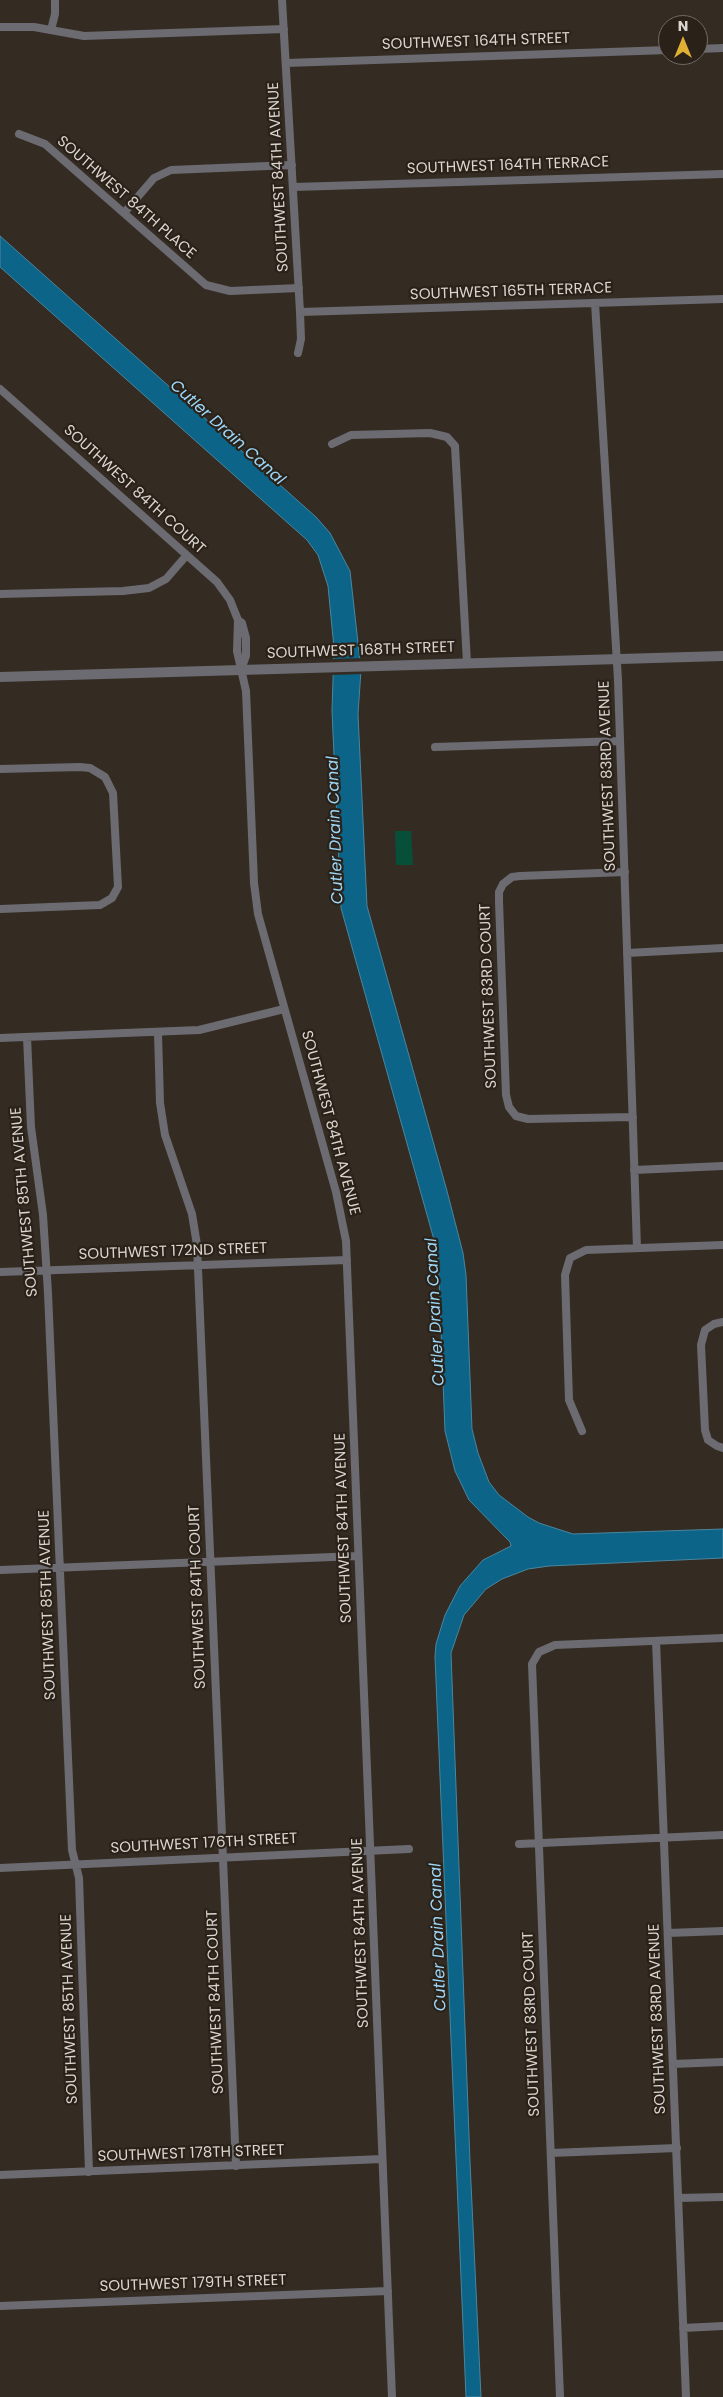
<!DOCTYPE html>
<html>
<head>
<meta charset="utf-8">
<style>
	body { margin:0 }
	#map { position:relative; width:723px; height:2397px; overflow:hidden; background:#342c23; font-family:Poppins,sans-serif }
	canvas { display:block }
	.north { position:absolute; left:658px; top:15px; width:50px; height:50px; box-sizing:border-box; background:#2a2219; border:1px solid #706a62; border-radius:50%; rotate:0deg; font-size:14px; font-weight:700; line-height:20px; text-align:center; color:#dad5cf }
	.north::after { content:''; display:block; margin:auto; width:18px; height:22px; background:#dfb034; clip-path:polygon(50% 0,100% 100%,50% 72%,0 100%) }
</style>
</head>
<body>
<div id="map">
<canvas width="723" height="2397"></canvas>
<div class="north">N</div>
</div>
<script>
const c = document.querySelector('canvas').getContext('2d');
c.lineJoin = 'round';
function fill(path, color) {
  c.fillStyle = color;
  c.fill(path, 'evenodd');
}
function shape(rows) {
  const path = new Path2D();
  for (const r of rows) {
    path.moveTo(r[0], r[1]);
    for (let i = 2; i < r.length; i += 2) path.lineTo(r[i], r[i + 1]);
  }
  return path;
}
function stroke(path, color, width, dash) {
  c.strokeStyle = color;
  c.lineWidth = width;
  c.lineCap = dash ? 'butt' : 'round';
  c.setLineDash(dash || []);
  c.stroke(path);
}
function label(font, color, halo, rows, align = 'center') {
  c.font = font + ' Poppins,sans-serif';
  c.lineWidth = 4.5;
  c.setLineDash([]);
  c.textBaseline = 'middle';
  c.strokeStyle = halo;
  c.fillStyle = color;
  for (const [text, x, y, turn = 0] of rows) {
    c.save();
    c.translate(x, y);
    c.rotate((+turn || 0) * Math.PI / 180);
    c.textAlign = isNaN(turn) ? turn : align;
    if (halo) c.strokeText(text, 0, 0);
    c.fillText(text, 0, 0);
    c.restore();
  }
}
const green = shape([
	[395,831,411,831,413,865,396,865]
]);
const water = shape([
	[0,236,316,517,330,533,350,571,361,670,358,714,367,906,447,1191,463,1253,466,1275,472,1429,478,1453,489,1482,499,1495,528,1517,539,1523,573,1534,723,1529,723,1558,549,1566,528,1569,502,1579,486,1589,464,1615,451,1653,470,2162,481,2397,466,2397,435,1657,436,1644,445,1615,460,1586,483,1560,511,1546,510,1542,469,1500,455,1471,445,1431,438,1254,341,908,332,711,334,648,328,586,318,555,307,540,0,267,0,236]
]);
const pier = shape([
	[362,658,364,674,332,675,332,659]
]);
const minor = shape([
	[282,0,300,312,301,339,298,353],
	[0,27,34,27,84,36,284,29],
	[51,30,55,14,55,0],
	[698,49,723,48],
	[286,63,668,50],
	[19,134,45,144,206,285,230,291,299,288],
	[294,187,723,174],
	[124,213,154,178,171,170,292,165],
	[595,303,618,680,637,1248],
	[300,312,723,299],
	[0,389,217,582,230,600,238,620,237,651,246,691,254,883,258,914,336,1192,346,1241,392,2397],
	[332,444,351,435,430,433,447,437,455,446,467,663],
	[0,594,123,591,149,588,166,579,186,556],
	[238,620,242,623,246,638,246,656,241,670],
	[435,747,620,741],
	[0,769,80,767,90,768,105,777,113,793,118,887,112,898,100,905,0,909],
	[625,872,520,876,512,877,503,884,499,892,499,901,506,1095,509,1107,516,1116,528,1119,633,1117],
	[627,953,723,948],
	[158,1033,160,1103,165,1135,192,1214,197,1245,236,2166],
	[27,1037,31,1127,43,1215,48,1293,72,1850,79,1878,89,2172],
	[0,1038,199,1030,284,1009],
	[634,1170,723,1166],
	[0,1272,347,1260],
	[723,1322,714,1324,705,1330,701,1345,705,1430,708,1440,717,1446,723,1448],
	[582,1431,569,1400,565,1275,570,1258,586,1250,723,1245],
	[0,1570,358,1556],
	[656,1641,686,2397],
	[519,1844,723,1835],
	[0,1868,409,1849],
	[668,1933,723,1931],
	[673,2064,723,2062],
	[551,2153,677,2148],
	[0,2175,382,2159],
	[678,2198,723,2197],
	[0,2306,388,2291],
	[683,2328,723,2326],
	[560,2397,532,1664,539,1652,555,1645,723,1638]
]);
const tertiary = shape([
	[0,677,723,656]
]);
const streetNames = [
	["SOUTHWEST 164TH STREET",476,42,-2],
	["SOUTHWEST 164TH TERRACE",508,166,-2],
	["SOUTHWEST 84TH AVENUE",279,177,-93],
	["SOUTHWEST 84TH PLACE",126,198,41],
	["SOUTHWEST 165TH TERRACE",511,292,-2],
	["SOUTHWEST 84TH COURT",134,490,42],
	["SOUTHWEST 168TH STREET",361,651,-2],
	["SOUTHWEST 83RD AVENUE",608,776,-92],
	["SOUTHWEST 83RD COURT",489,996,-92],
	["SOUTHWEST 84TH AVENUE",330,1123,75],
	["SOUTHWEST 85TH AVENUE",25,1202,-95],
	["SOUTHWEST 172ND STREET",173,1252,-2],
	["SOUTHWEST 84TH AVENUE",344,1528,-92],
	["SOUTHWEST 84TH COURT",198,1597,-92],
	["SOUTHWEST 85TH AVENUE",48,1605,-92],
	["SOUTHWEST 176TH STREET",204,1844,-3],
	["SOUTHWEST 84TH AVENUE",361,1933,-92],
	["SOUTHWEST 84TH COURT",216,2002,-92],
	["SOUTHWEST 85TH AVENUE",70,2009,-92],
	["SOUTHWEST 83RD AVENUE",658,2019,-92],
	["SOUTHWEST 83RD COURT",532,2024,-92],
	["SOUTHWEST 178TH STREET",191,2154,-2],
	["SOUTHWEST 179TH STREET",193,2284,-2]
];
const waterNames = [
	["Cutler Drain Canal",227,433,42],
	["Cutler Drain Canal",336,830,-92],
	["Cutler Drain Canal",436,1312,-93],
	["Cutler Drain Canal",439,1937,-92]
];
fill(green, '#074f38');
fill(water, '#0c6489');
stroke(water, '#4a869e', 1);
fill(pier, '#342c23');
stroke(minor, '#6c6b71', 8);
stroke(tertiary, '#6c6b71', 10);
label('15px', '#dad5cf', '#2a2219', streetNames);
label('italic 16px', '#9dd7f9', '#2a2219', waterNames);
</script>
</body>
</html>
